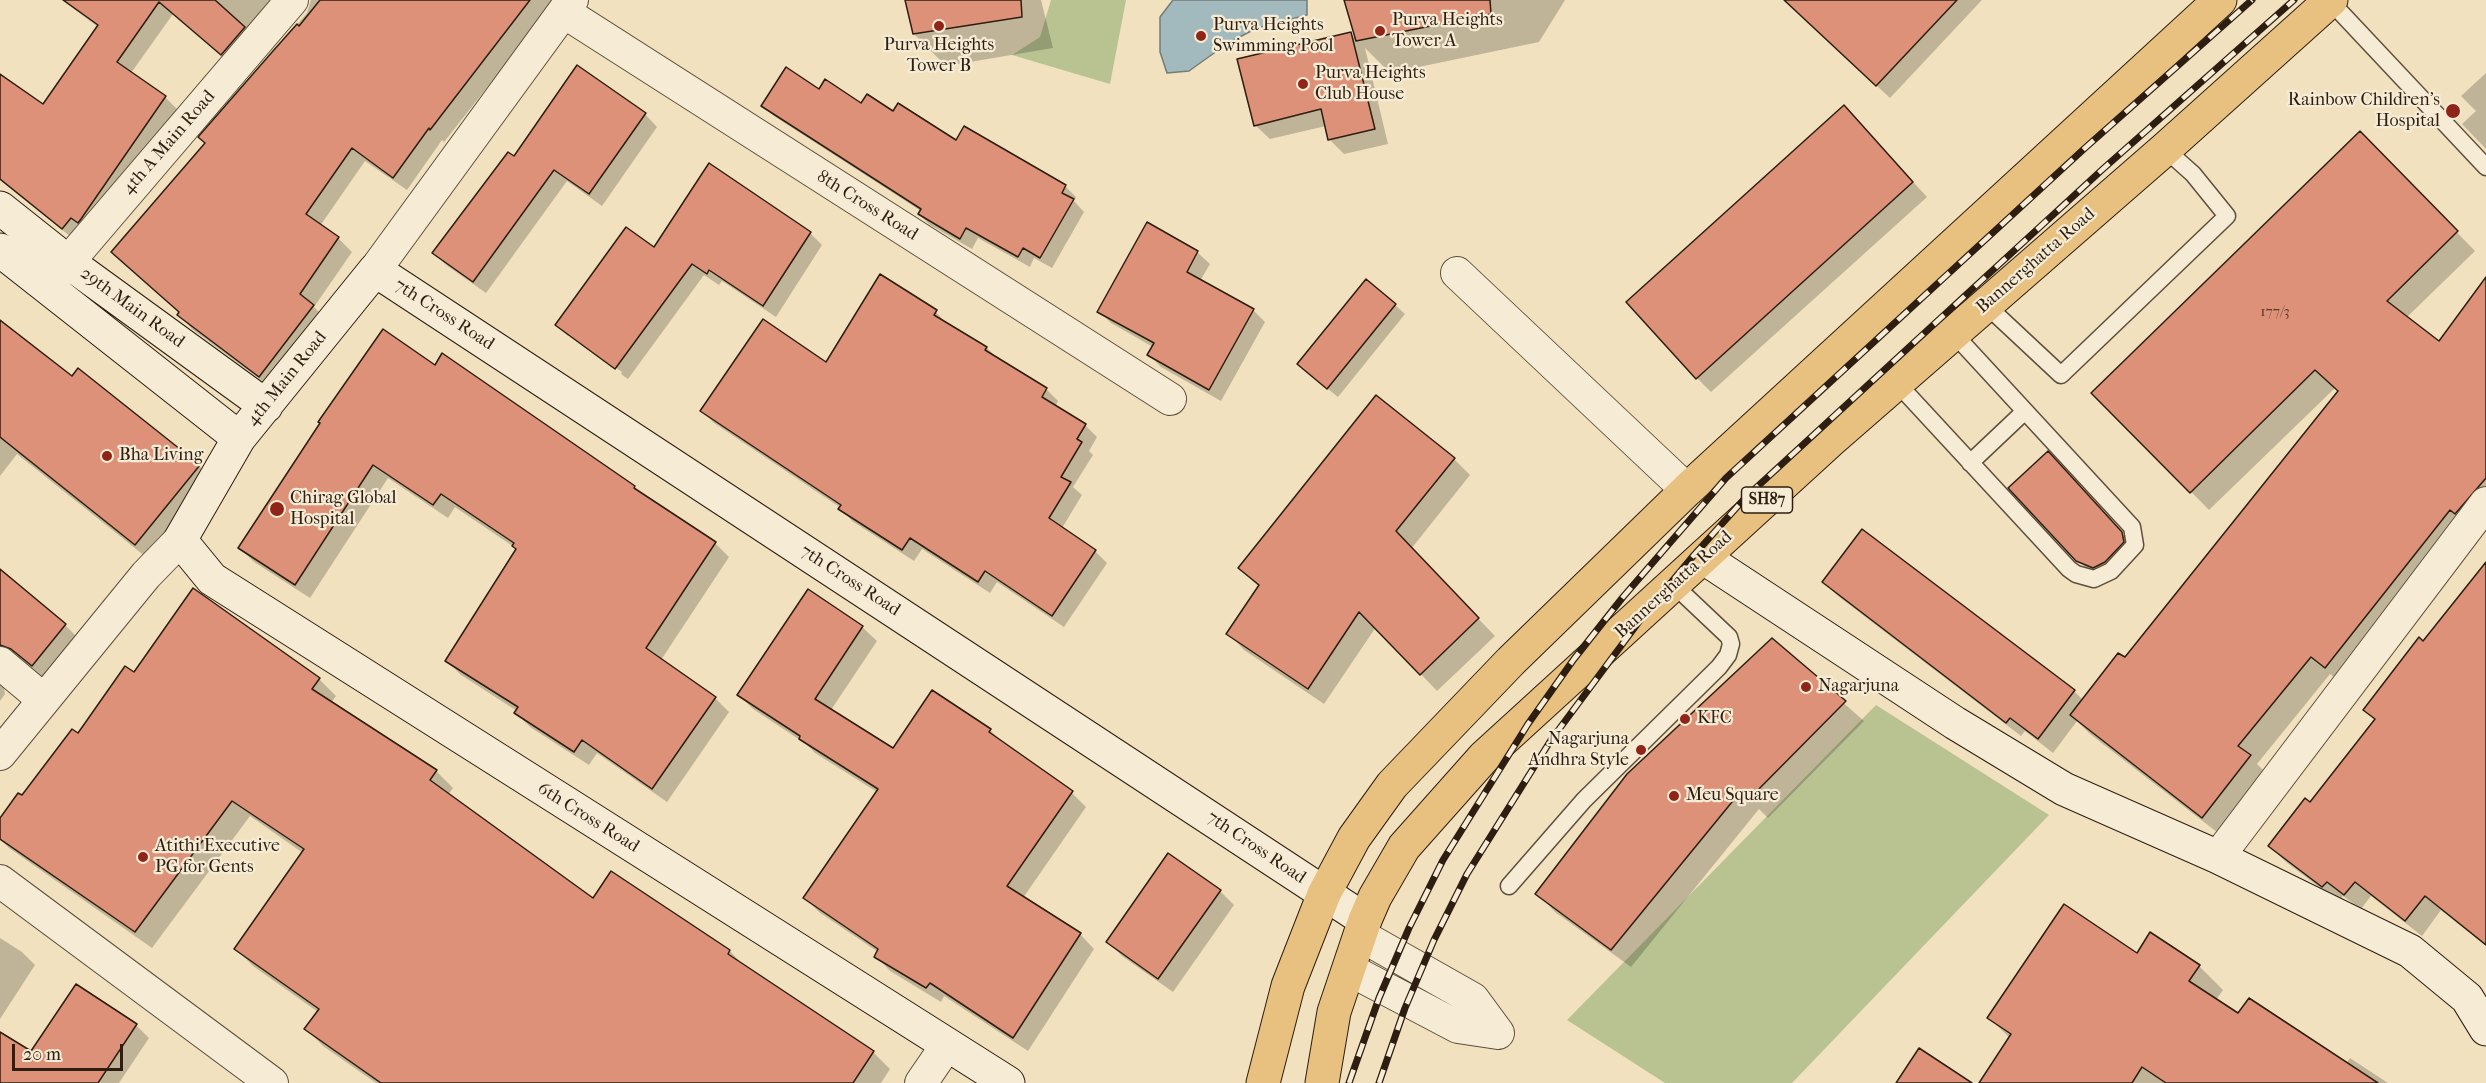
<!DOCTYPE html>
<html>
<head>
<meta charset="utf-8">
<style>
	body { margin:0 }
	#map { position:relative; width:2486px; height:1083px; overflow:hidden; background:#f1e1bf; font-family:"IM FELL French Canon",serif }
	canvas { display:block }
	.scale { position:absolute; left:12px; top:1044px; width:111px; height:27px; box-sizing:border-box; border:3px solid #2d1e11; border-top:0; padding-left:8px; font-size:18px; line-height:21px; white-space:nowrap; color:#2d1e11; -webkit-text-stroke:4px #f6ecd5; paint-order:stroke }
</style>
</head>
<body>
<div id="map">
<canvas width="2486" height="1083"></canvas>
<div class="scale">20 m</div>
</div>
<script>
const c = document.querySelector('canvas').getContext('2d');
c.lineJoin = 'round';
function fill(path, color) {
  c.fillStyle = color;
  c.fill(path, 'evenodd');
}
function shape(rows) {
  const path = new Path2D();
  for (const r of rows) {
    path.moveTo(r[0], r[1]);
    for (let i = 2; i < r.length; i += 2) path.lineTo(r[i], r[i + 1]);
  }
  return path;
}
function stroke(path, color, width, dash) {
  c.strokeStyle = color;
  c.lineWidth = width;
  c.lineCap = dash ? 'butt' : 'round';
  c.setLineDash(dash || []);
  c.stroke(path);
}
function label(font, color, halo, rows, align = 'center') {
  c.font = font + ' "IM FELL French Canon",serif';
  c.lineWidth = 4.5;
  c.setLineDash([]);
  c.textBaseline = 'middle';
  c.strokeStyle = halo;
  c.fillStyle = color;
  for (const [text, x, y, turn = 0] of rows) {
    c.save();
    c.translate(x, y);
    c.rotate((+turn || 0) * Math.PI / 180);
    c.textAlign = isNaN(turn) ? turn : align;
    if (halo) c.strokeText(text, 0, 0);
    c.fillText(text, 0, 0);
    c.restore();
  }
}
const green = shape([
	[1051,0,1126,0,1110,84,1012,55,1040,37],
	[1876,705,2049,815,1792,1083,1665,1083,1567,1020]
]);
const water = shape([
	[1173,0,1307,0,1307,15,1257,28,1228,43,1189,71,1167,73,1160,52,1160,17,1173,0]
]);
const shadow = shape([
	[62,0,294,0,235,67,173,14,131,73,165,97,178,110,76,241,0,180,0,76,44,106,98,27],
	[311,0,556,0,444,142,442,140,407,190,365,161,320,226,338,238,352,252,314,307,326,319,273,389,192,329,179,315,180,313,113,252,207,144,200,137,307,13],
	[907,0,1041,0,1053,48,946,66,914,34],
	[1346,0,1565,0,1539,42,1390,73,1365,48,1388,144,1344,154,1330,140,1326,126,1270,139,1255,125,1350,33,1358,41],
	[1797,0,1982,0,1890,98,1804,18],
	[2486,73,2486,149,2462,124,2476,111,2461,96],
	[819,91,861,105,893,113,957,142,1065,186,1076,197,1074,201,1084,212,1052,268,1034,258,1030,267,978,238,972,249,930,225,919,214,921,211,774,116,763,105],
	[645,114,657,127,602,206,567,181,486,293,446,265,434,253,514,158],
	[1858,122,1927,197,1711,392,1697,378],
	[2360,133,2475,251,2406,318,2439,343,2486,280,2486,517,2344,685,2330,674,2257,764,2268,775,2222,836,2090,734,2077,721,2053,753,2025,731,2021,736,1838,596,1824,582,2074,691,2083,700,2125,659,2340,392,2335,388,2209,510,2094,393],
	[709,165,810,233,822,245,776,317,722,281,719,285,704,275,628,379,621,374,622,372,568,333,568,336,557,325,654,250],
	[1197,252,1210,264,1200,281,1253,310,1265,322,1221,401,1161,367,1149,355,1153,347,1111,323,1099,311],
	[1395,305,1405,314,1338,397,1309,374],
	[936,312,948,325,987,348,999,360,1046,389,1058,401,1055,407,1085,425,1097,437,1089,451,1093,455,1073,487,1082,495,1062,528,1095,551,1107,563,1064,627,997,582,990,593,922,549,914,561,852,521,841,508,714,423,702,411,826,364],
	[0,322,72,378,199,466,223,491,161,569,17,454,0,476],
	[435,367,634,487,643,496,715,543,729,557,661,660,715,698,729,712,667,802,597,753,589,765,530,727,516,713,517,711,461,675,447,661,517,549,455,507,448,518,388,478,310,598,254,562,240,548],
	[2048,453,2126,538,2128,547,2098,572,2087,569,2010,488],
	[1454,459,1470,475,1411,549,1495,636,1437,691,1376,627,1324,704,1244,650,1228,633,1259,587,1240,568],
	[0,570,65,625,86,646,53,686,26,666,3,682,5,694,0,701],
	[2486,570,2486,946,2441,910,2422,936,2371,896,2361,909,2343,896,2339,902,2286,862,2270,846,2311,804,2375,720,2365,710],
	[862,627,877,641,831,710,893,750,990,730,1002,742,1072,793,1086,807,1023,898,1080,934,1094,949,1028,1051,944,996,941,1002,890,971,876,956,878,952,819,912,805,898,877,792,815,753,806,744,753,709,739,695],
	[1772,640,1864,721,1768,818,1759,809,1631,967,1555,912,1537,893],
	[134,674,319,679,336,696,331,703,436,771,453,788,448,795,593,900,611,873,730,951,746,968,873,1052,890,1069,881,1083,376,1083,323,1046,306,1029,318,1012,253,966,236,949,303,853,250,816,152,948,9,848,0,839,0,821],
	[1220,891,1234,905,1173,992,1122,956,1108,942],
	[0,938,22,952,35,965,0,1019],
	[2137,955,2199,966,2223,990,2216,1000,2239,1015,2346,1064,2350,1058,2388,1083,1980,1083,2010,1038,1989,1018],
	[136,1025,149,1038,119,1083,0,1083,0,1034,32,1053]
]);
const building = shape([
	[63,0,215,0,245,27,221,55,159,2,117,62,166,96,81,219,78,223,71,218,62,229,0,179,0,74,43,104,98,25,63,0],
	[320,0,530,0,430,130,429,128,393,178,352,148,306,214,339,237,300,294,314,305,259,377,177,315,179,312,111,252,205,143,198,137,273,51,297,24,299,26,320,0],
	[905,0,1021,0,1022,17,913,34,905,0],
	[1344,0,1490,0,1491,14,1356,41,1344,0],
	[1784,0,1957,0,1876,86,1784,0],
	[1351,32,1375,129,1328,140,1321,109,1254,126,1237,59,1351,32],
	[577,65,646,113,589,194,554,170,473,282,432,253,508,152,514,156,577,65],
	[786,67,819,89,825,79,861,103,867,94,893,111,898,103,956,140,964,126,1066,185,1062,193,1074,199,1040,258,1023,248,1018,257,966,228,960,239,918,214,921,209,761,106,786,67],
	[1844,105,1913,182,1696,379,1626,302,1844,105],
	[2360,131,2458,231,2387,301,2439,341,2486,277,2486,478,2455,514,2450,510,2325,668,2311,657,2238,746,2251,755,2202,818,2070,715,2118,653,2125,657,2338,391,2315,370,2190,493,2091,393,2360,131],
	[709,163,811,232,763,306,709,270,707,274,692,264,615,369,555,325,626,227,654,247,709,163],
	[1147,222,1198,251,1187,272,1254,309,1209,390,1147,355,1154,343,1097,312,1147,222],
	[880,274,937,310,934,315,987,347,985,350,1047,388,1042,397,1086,424,1077,439,1082,442,1061,477,1071,482,1049,518,1096,550,1052,616,985,571,978,582,910,538,902,550,838,509,841,505,700,411,763,319,826,362,880,274],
	[1366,279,1396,304,1327,389,1297,364,1366,279],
	[0,320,72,376,78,368,200,465,135,545,0,437,0,320],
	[383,329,435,365,442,353,635,486,634,488,716,542,646,648,716,697,652,789,582,740,574,752,514,713,518,707,445,661,516,549,512,546,514,543,441,494,433,505,373,465,295,585,238,548,320,423,318,422,383,329],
	[1376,395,1455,458,1396,531,1479,618,1420,675,1359,612,1308,689,1226,634,1259,585,1238,568,1376,395],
	[2048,451,2122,532,2124,542,2105,562,2093,568,2076,561,2008,488,2048,451],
	[1862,529,2075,690,2038,739,2010,718,2006,723,1822,582,1862,529],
	[2486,562,2486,945,2425,896,2405,921,2355,882,2344,895,2327,882,2322,887,2268,846,2305,798,2310,802,2375,719,2363,710,2419,637,2423,641,2486,562],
	[0,569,66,624,32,666,11,649,0,645,0,569],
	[193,588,320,678,312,689,437,770,430,780,593,898,611,871,730,950,728,954,874,1051,853,1083,381,1083,304,1029,319,1009,234,949,304,849,232,801,135,932,0,839,0,818,18,793,22,795,72,729,78,733,125,666,134,672,193,588],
	[808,589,863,626,815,699,893,748,932,690,991,729,989,732,1073,791,1007,886,1081,933,1013,1038,930,983,926,988,874,957,878,949,803,898,878,789,799,739,800,736,737,695,808,589],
	[1772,638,1846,701,1748,800,1741,791,1611,950,1535,894,1627,774,1772,638],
	[1168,853,1221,890,1158,979,1106,942,1168,853],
	[2064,904,2137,953,2150,932,2200,965,2189,981,2238,1013,2249,998,2378,1083,2166,1083,2142,1067,2132,1083,1979,1083,2011,1034,1987,1018,2064,904],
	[76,984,137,1024,98,1083,0,1083,0,1032,31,1051,76,984],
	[1919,1048,1972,1083,1896,1083,1919,1048]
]);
const lane = shape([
	[2330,1,2486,167],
	[1985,304,2061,375,2227,216,2193,174,2165,149],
	[1896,382,2069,569,2076,574,2094,579,2111,571,2135,545,2132,527,1953,333],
	[1970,463,2025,411],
	[1509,886,1584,800,1719,667,1728,655,1731,644,1729,637,1674,585]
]);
const street = shape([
	[564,12,1170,399],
	[375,270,572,0],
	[1457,273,1687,490],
	[51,282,292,0],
	[0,663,44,700],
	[0,754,146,575,180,540],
	[2218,857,2486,503],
	[0,881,272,1083],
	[1360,935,1473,999,1498,1033],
	[1350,970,1458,1027,1498,1033],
	[921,1083,947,1045]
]);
const secondary = shape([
	[0,208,68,262,266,406],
	[0,250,239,438],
	[1704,558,1955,723,2064,789,2218,857,2410,951,2467,998,2486,1029],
	[1008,1083,212,579,180,540,239,438,375,270,1365,920]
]);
const primary = shape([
	[1263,1083,1288,986,1324,894,1354,838,1392,785,1511,661,1687,490,2220,0],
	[1322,1083,1334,1012,1365,920,1375,897,1404,847,1484,757,1831,440,2165,149,2331,0]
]);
const rail = shape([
	[1349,1083,1379,998,1409,928,1443,860,1528,724,1574,659,1623,597,1726,478,2085,148,2252,0],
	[1379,1083,1405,1008,1434,940,1467,874,1551,740,1644,615,1694,555,1746,497,2104,168,2294,0]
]);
const markers = [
	[939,26,6,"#8f2418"],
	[1380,31,6,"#8f2418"],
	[1201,36,6,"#8f2418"],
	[1303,84,6,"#8f2418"],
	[2453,111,8,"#8f2418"],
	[107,456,6,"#8f2418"],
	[277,509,8,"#8f2418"],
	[1806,687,6,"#8f2418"],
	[1685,719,6,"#8f2418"],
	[1641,750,6,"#8f2418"],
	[1674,796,6,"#8f2418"],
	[143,857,6,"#8f2418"]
];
const numberNames = [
	["177/3",2275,312]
];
const shields = [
	[1767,500,51]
];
const shieldNames = [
	["SH87",1767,500]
];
const poiNames = [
	["Purva Heights",1392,21],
	["Tower A",1392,42],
	["Purva Heights",1213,26],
	["Swimming Pool",1213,47],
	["Purva Heights",939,46,"center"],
	["Tower B",939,67,"center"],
	["Purva Heights",1315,74],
	["Club House",1315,95],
	["Rainbow Children's",2440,101,"right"],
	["Hospital",2440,122,"right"],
	["Bha Living",119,456],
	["Chirag Global",290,499],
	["Hospital",290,520],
	["Nagarjuna",1818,687],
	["KFC",1697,719],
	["Nagarjuna",1629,740,"right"],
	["Andhra Style",1629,761,"right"],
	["Meu Square",1686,796],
	["Atithi Executive",155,847],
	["PG for Gents",155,868]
];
const streetNames = [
	["4th A Main Road",169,143,-49],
	["8th Cross Road",867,206,32],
	["Bannerghatta Road",2036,261,-41],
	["29th Main Road",132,308,36],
	["7th Cross Road",444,315,33],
	["4th Main Road",287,379,-51],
	["7th Cross Road",850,581,33],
	["Bannerghatta Road",1674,585,-42],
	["6th Cross Road",588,818,32],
	["7th Cross Road",1256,848,34]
];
fill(green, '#b9c392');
fill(water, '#a2babe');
stroke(water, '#737c79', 1.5);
fill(shadow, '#0003');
fill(building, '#dc9178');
stroke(building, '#2d1e11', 1.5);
stroke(lane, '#5e4f3c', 19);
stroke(street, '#5e4f3c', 34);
stroke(secondary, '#2d1e11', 35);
stroke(primary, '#2d1e11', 35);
stroke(lane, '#f6ecd5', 16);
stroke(street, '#f6ecd5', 32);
stroke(secondary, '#f6ecd5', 33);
stroke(primary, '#e8c080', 33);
stroke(rail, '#2d1e11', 7);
stroke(rail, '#f6ecd5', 4.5, [14]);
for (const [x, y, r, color] of markers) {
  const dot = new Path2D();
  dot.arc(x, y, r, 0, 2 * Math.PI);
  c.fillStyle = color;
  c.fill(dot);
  stroke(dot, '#f6ecd5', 2);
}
label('15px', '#593b2b', null, numberNames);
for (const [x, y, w] of shields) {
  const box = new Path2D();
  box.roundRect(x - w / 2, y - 13, w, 26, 4.5);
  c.fillStyle = '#f6ecd5';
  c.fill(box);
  stroke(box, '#2d1e11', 1.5);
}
label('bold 16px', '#2d1e11', null, shieldNames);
label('18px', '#2d1e11', '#f6ecd5', poiNames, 'left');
label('18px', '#2d1e11', '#f6ecd5', streetNames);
</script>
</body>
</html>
